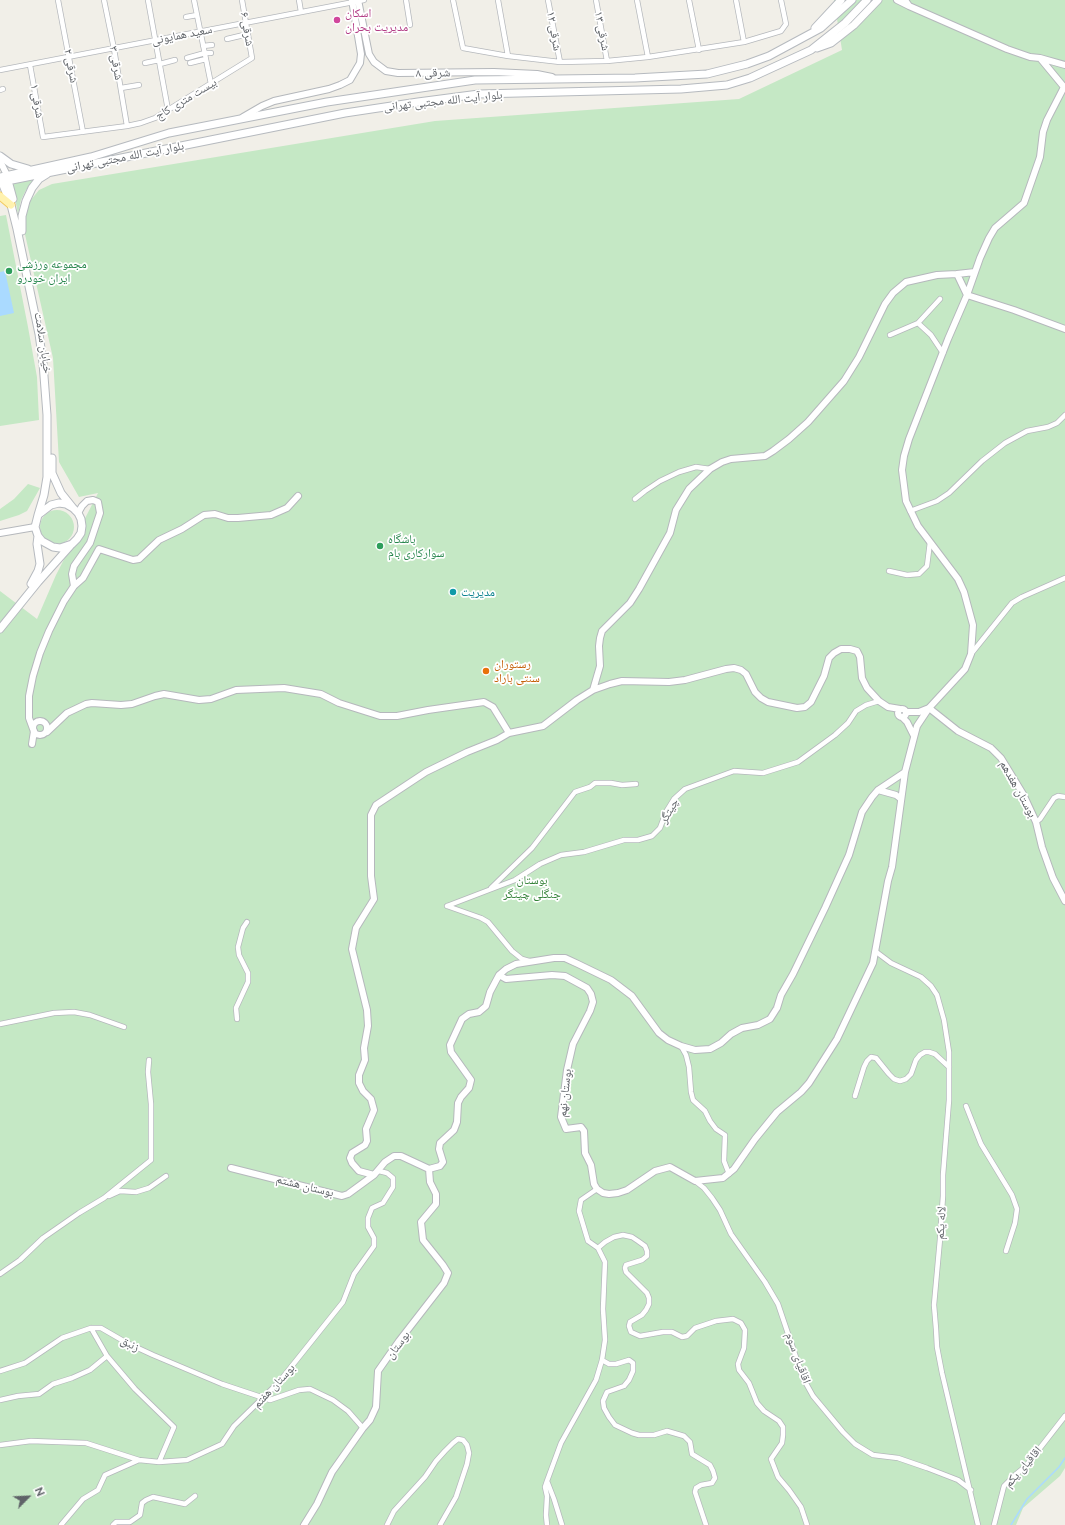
<!DOCTYPE html>
<html>
<head>
<meta charset="utf-8">
<style>
	body { margin:0 }
	#map { position:relative; width:1065px; height:1525px; overflow:hidden; background:#f1efe8; font-family:Raleway,sans-serif }
	canvas { display:block }
	.north { position:absolute; left:8px; top:1477px; width:40px; height:40px; -webkit-text-stroke:3px #fff; paint-order:stroke; rotate:66deg; font-size:11px; font-weight:700; line-height:16px; text-align:center; color:#5f6368 }
	.north::after { content:''; display:block; margin:auto; width:14px; height:18px; background:#5f6368; clip-path:polygon(50% 0,100% 100%,50% 72%,0 100%) }
</style>
</head>
<body>
<div id="map">
<canvas width="1065" height="1525"></canvas>
<div class="north">N</div>
</div>
<script>
const c = document.querySelector('canvas').getContext('2d');
c.lineJoin = 'round';
function fill(path, color) {
  c.fillStyle = color;
  c.fill(path, 'evenodd');
}
function shape(rows) {
  const path = new Path2D();
  for (const r of rows) {
    if (r.length === 3) {
      path.moveTo(r[0] + r[2], r[1]);
      path.arc(r[0], r[1], r[2], 0, 2 * Math.PI);
      continue;
    }
    path.moveTo(r[0], r[1]);
    for (let i = 2; i < r.length; i += 2) path.lineTo(r[i], r[i + 1]);
  }
  return path;
}
function stroke(path, color, width, dash) {
  c.strokeStyle = color;
  c.lineWidth = width;
  c.lineCap = dash ? 'butt' : 'round';
  c.setLineDash(dash || []);
  c.stroke(path);
}
function label(font, color, halo, rows, align = 'center') {
  c.font = font + ' Raleway,"Noto Naskh Arabic",sans-serif';
  c.lineWidth = 3.5;
  c.setLineDash([]);
  c.textBaseline = 'middle';
  c.strokeStyle = halo;
  c.fillStyle = color;
  for (const [text, x, y, turn = 0] of rows) {
    c.save();
    c.translate(x, y);
    c.rotate((+turn || 0) * Math.PI / 180);
    c.textAlign = isNaN(turn) ? turn : align;
    if (halo) c.strokeText(text, 0, 0);
    c.fillText(text, 0, 0);
    c.restore();
  }
}
const green = shape([
	[834,0,1065,0,1065,1468,1060,1476,1023,1508,1016,1525,0,1525,0,591,37,619,56,575,98,493,79,497,59,462,53,358,24,230,27,208,30,201,39,190,52,184,435,121,739,99,842,50],
	[41,176,33,182,26,190,21,200,18,214,12,183],
	[6,215,28,327,37,377,39,420,0,426,0,216],
	[28,484,40,488,27,511,19,515,0,521,0,509,14,499],
	[57,527,17]
]);
const water = shape([
	[5,271,14,313,0,316,0,272]
]);
const stream = shape([
	[1011,1525,1027,1499,1059,1467,1065,1458]
]);
const minor = shape([
	[58,0,83,132],
	[104,0,114,49,127,126],
	[148,0,168,110],
	[194,0,211,84],
	[299,0,301,12],
	[406,0,410,25],
	[453,0,463,48,508,56,560,62,607,61,648,57,744,42,781,31,786,24,781,0],
	[498,0,508,56],
	[548,0,560,62],
	[596,0,607,61],
	[637,0,648,57],
	[689,0,699,50],
	[736,0,744,42],
	[186,17,197,15],
	[227,39,248,34],
	[203,46,212,45],
	[187,58,205,53,211,53],
	[145,63,159,60],
	[190,63,206,59],
	[160,64,175,60],
	[30,65,43,137,127,126,141,123,155,118,252,58,242,0],
	[0,70,364,0],
	[121,88,139,85],
	[0,90,3,89],
	[918,323,931,335,943,353],
	[890,335,918,323,940,299],
	[635,499,645,491,660,481,679,472,696,467,710,469],
	[910,511,937,501,949,493,982,461,1005,443,1027,431,1048,427,1057,423,1065,415],
	[889,571,907,575,919,574,927,566,930,542],
	[971,654,1012,603,1022,597,1065,578],
	[1036,822,1040,819,1054,798,1058,796,1065,797],
	[491,888,532,848,575,792,590,787,595,783,611,783,622,785,636,784],
	[447,906,515,880,540,864,561,855,584,852,624,840,638,840,652,836,660,828,666,812,674,799,685,789,734,771,763,773,798,762,835,735,848,723,856,711,866,705,879,701],
	[447,906,481,918,488,922,512,951,522,959,529,961],
	[875,951,891,963,921,977,931,986,937,995,944,1020,949,1052,949,1100,943,1175,943,1196,940,1239,934,1305,936,1329,937,1347,942,1373,978,1525],
	[237,1019,236,1008,248,982,248,973,239,955,238,947,243,928,247,922],
	[0,1024,54,1013,74,1012,90,1015,124,1027],
	[681,1046,686,1055,689,1067,691,1092,693,1100,705,1111,710,1121,716,1129,725,1135,724,1161,729,1174],
	[855,1096,864,1067,867,1061,871,1057,876,1058,889,1074,894,1079,900,1081,906,1079,911,1074,916,1060,920,1055,925,1052,929,1052,935,1054,949,1067],
	[966,1106,981,1144,1012,1195,1017,1209,1015,1223,1006,1251],
	[695,1181,704,1188,712,1198,720,1210,731,1234,765,1282,778,1304,803,1378,813,1396,843,1432,855,1444,873,1455,898,1458,927,1468,958,1480,971,1490],
	[597,1189,581,1200,579,1211,588,1241,598,1248,605,1242,614,1237,623,1235,632,1237,638,1241,645,1246,647,1251,647,1256,642,1260,626,1265,625,1268,626,1272,647,1293,649,1298,649,1304,646,1310,642,1315,630,1322,629,1326,631,1332,640,1336,663,1332,672,1332,682,1337,687,1336,695,1328,716,1321,733,1319,741,1323,745,1330,744,1348,738,1364,739,1370,749,1383,757,1403,764,1411,779,1421,783,1427,783,1435,782,1443,771,1459,778,1477,789,1490,801,1507,807,1525],
	[109,1196,120,1191,136,1192,149,1188,166,1176],
	[0,1274,20,1260,43,1238,79,1213,104,1198,151,1160,151,1104,148,1072,149,1060],
	[91,1328,107,1356,135,1389,174,1427,159,1462],
	[602,1360,609,1364,616,1364,629,1360,633,1363,633,1371,629,1380,624,1386,607,1392,603,1401,604,1408,609,1417,615,1425,632,1433,639,1435,654,1435,667,1431,684,1436,690,1442,692,1454,710,1465,713,1471,715,1478,712,1483,701,1485,696,1488,695,1492,706,1525],
	[0,1371,25,1363,62,1338,91,1328,101,1328,127,1343,153,1355,222,1384,270,1400,299,1390,310,1389,333,1400,348,1411,363,1428],
	[0,1400,18,1396,39,1394,53,1384,72,1378,90,1370,107,1356],
	[0,1445,31,1441,86,1443,139,1460],
	[547,1481,545,1487,547,1496,546,1515,547,1525],
	[61,1525,83,1499,98,1490,105,1475,139,1460,159,1462,187,1460,222,1444,234,1426,279,1382,343,1302,354,1274,374,1246,374,1238,368,1227,368,1218,372,1208,383,1203,393,1187,393,1178,387,1173,379,1171],
	[113,1525,116,1522,130,1522,140,1515,142,1503,146,1500,153,1497,185,1504,195,1496],
	[387,1525,394,1511,425,1477,436,1461,445,1451,453,1443,458,1439,463,1440,467,1445,469,1453,467,1464,456,1497,440,1525],
	[562,1525,554,1499,547,1481,561,1443,596,1380,602,1360,605,1340,603,1309,605,1262,598,1248],
	[994,1525,1004,1486,1015,1475,1026,1466,1065,1416]
]);
const tertiary = shape([
	[358,0,369,54,374,62,386,71,398,73,494,72,537,74,552,77],
	[897,0,909,6,905,0],
	[1040,58,1065,65],
	[243,117,262,106,274,101,329,89,340,85,350,80,360,63,361,54,352,0],
	[0,161,7,175],
	[975,272,957,274,967,295,1014,310,1065,329],
	[0,533,35,527],
	[74,586,72,574,74,566,90,543,100,513,98,502,93,500,87,501,82,506,78,513],
	[593,690,600,666,599,646,600,638,602,631,630,603,639,589,670,533,676,510,689,489,710,469,722,462,731,459,765,456,773,451,789,439,808,422,844,381,859,357,885,304,893,293,906,282,937,275,957,274],
	[902,713,4],
	[906,712,919,712,929,708,965,669,971,654,973,625,964,592,958,579,918,526,906,501,902,470,904,456,909,439,948,339,967,295,980,258,989,238,995,228,1024,203,1040,157,1043,132,1047,120,1064,87,1040,58,1030,57,1007,49,909,6],
	[902,717,907,722,914,736],
	[40,728,7],
	[33,729,29,718,29,696,33,676,40,653,49,631,64,601,74,586,83,578,99,549,133,560,139,559,159,540,182,529,204,515,215,514,228,518,238,518,271,515,287,508,298,496],
	[47,732,67,713,86,704,92,703,121,705,132,704,155,696,164,694,199,700,211,699,236,690,284,688,321,694,339,703,380,716,397,716,428,710,484,702,493,707,509,733],
	[32,744,34,731],
	[905,772,917,726,929,708,958,731,991,748,1001,758,1023,794,1036,822,1042,847,1053,878,1065,901],
	[878,790,896,795,901,799],
	[499,975,506,979,552,975,565,976,587,988,591,994,593,1002,590,1011,573,1044,567,1070,561,1117,566,1129,581,1127,584,1131,585,1153,591,1165,594,1184,597,1189,603,1193,609,1194,618,1193,627,1190,655,1171,670,1167,695,1181,723,1178,734,1169,755,1139,777,1112,801,1092,809,1083,837,1039,873,963,888,881,892,867,905,772,878,790,872,797,862,812,849,855,825,908,793,974,781,995,777,1008,770,1019,758,1025,742,1028,731,1034,721,1043,710,1049,695,1050,681,1046,668,1040,659,1033,632,996,611,980,578,964,565,958,554,958,516,964,506,969,499,975,490,992,486,1006,479,1012,469,1014,462,1019,450,1045,451,1052,471,1080,469,1088,461,1097,458,1103,457,1122,454,1130,440,1143,439,1149,443,1162,440,1166,429,1169,401,1156,394,1156,385,1162,374,1175,359,1171,352,1163,350,1158,352,1153,365,1145,367,1141,366,1129,374,1110,371,1099,363,1091,359,1083,359,1075,365,1060,364,1048,368,1026,367,1010,352,949,356,928,374,899,371,876,371,815,376,805,426,772,467,752,497,740,509,733,543,726,577,700,593,690,610,684,622,681,669,682,685,680,726,669,734,668,741,670,746,674,755,692,761,698,768,702,797,708,805,707,811,702,824,676,829,658,834,653,841,649,850,649,857,651,860,657,862,678,867,688,879,701,888,707,900,709],
	[231,1168,342,1196,348,1194,374,1175],
	[304,1525,317,1504,332,1472,363,1428,370,1420,376,1407,378,1371,399,1341,444,1283,448,1273,443,1265,423,1240,421,1222,436,1204,436,1194,430,1182,429,1169]
]);
const secondary = shape([
	[815,28,841,0],
	[817,48,831,43,854,25,878,0],
	[0,156,11,164,28,169],
	[0,177,91,157,169,133,215,124,327,102,475,80,635,78,707,74,747,64,769,56,821,28,852,0],
	[7,177,13,199],
	[1,180,11,205,17,229,39,334,43,363,47,415,47,477,44,495,38,515],
	[0,181,2,182,345,113,418,102,479,94,681,89,727,85,750,78,811,50,845,23,867,0],
	[22,231,22,216,26,201,32,188,39,179,47,174],
	[52,458,52,473,61,493,73,508],
	[59,503,66,504,73,508,78,513,81,519,82,526,81,533,77,539,72,544,60,548,53,547,42,541,38,536,35,527,38,515,51,505,59,503],
	[31,584,38,571,40,564,37,544,38,536],
	[0,629,38,582,71,545]
]);
const primary = shape([
	[0,196,11,205]
]);
const markers = [
	[337,20,4,"#d1479c"],
	[9,271,4,"#2e9e5b"],
	[380,546,4,"#2e9e5b"],
	[453,592,4,"#0f9aa8"],
	[486,671,4,"#e8710a"]
];
const hotelNames = [
	["اسکان",345,13],
	["مدیریت بحران",345,27]
];
const streetNames = [
	["۶ شرقی",247,29,80],
	["۱۲ شرقی",554,31,80],
	["۱۳ شرقی",602,31,79],
	["سعید همایونی",182,35,-11],
	["۳ شرقی",116,63,80],
	["۲ شرقی",71,66,79],
	["۸ شرقی",433,73,-1],
	["بیست متری کاج",186,99,-31],
	["۱ شرقی",37,101,80],
	["بلوار آیت الله مجتبی تهرانی",443,101,-6],
	["بلوار آیت الله مجتبی تهرانی",125,157,-11],
	["خیابان سلامت",43,343,81],
	["بوستان هفدهم",1018,789,61],
	["چیتگر",669,811,-60],
	["بوستان نهم",565,1093,-84],
	["بوستان هشتم",305,1186,14],
	["لاله یکم",941,1223,-86],
	["زنبق",130,1344,27],
	["بوستان",398,1345,-53],
	["اقاقیای سوم",798,1358,70],
	["بوستان هفتم",274,1386,-47],
	["اقاقیای یکم",1023,1467,-49]
];
const leisureNames = [
	["مجموعه ورزشی",17,264],
	["ایران خودرو",17,278],
	["باشگاه",388,539],
	["سوارکاری بام",388,553]
];
const cultureNames = [
	["مدیریت",461,592]
];
const foodNames = [
	["رستوران",494,664],
	["سنتی باراد",494,678]
];
const parkNames = [
	["بوستان",532,880],
	["جنگلی چیتگر",532,894]
];
fill(green, '#c5e8c5');
fill(water, '#aadaff');
stroke(stream, '#aadaff', 1.5);
stroke(minor, '#b5b8bc', 6);
stroke(tertiary, '#b5b8bc', 8);
stroke(secondary, '#b6babf', 9);
stroke(primary, '#f2c960', 9);
stroke(minor, '#fff', 4.5);
stroke(tertiary, '#fff', 6);
stroke(secondary, '#fff', 7);
stroke(primary, '#fff2af', 7);
for (const [x, y, r, color] of markers) {
  const dot = new Path2D();
  dot.arc(x, y, r, 0, 2 * Math.PI);
  c.fillStyle = color;
  c.fill(dot);
  stroke(dot, '#fff', 1.5);
}
label('12px', '#b23c85', '#fff', hotelNames, 'left');
label('12px', '#5f6368', '#fff', streetNames);
label('12px', '#27864d', '#fff', leisureNames, 'left');
label('12px', '#0d838f', '#fff', cultureNames, 'left');
label('12px', '#c56008', '#fff', foodNames, 'left');
label('12px', '#348238', '#fff', parkNames);
</script>
</body>
</html>
